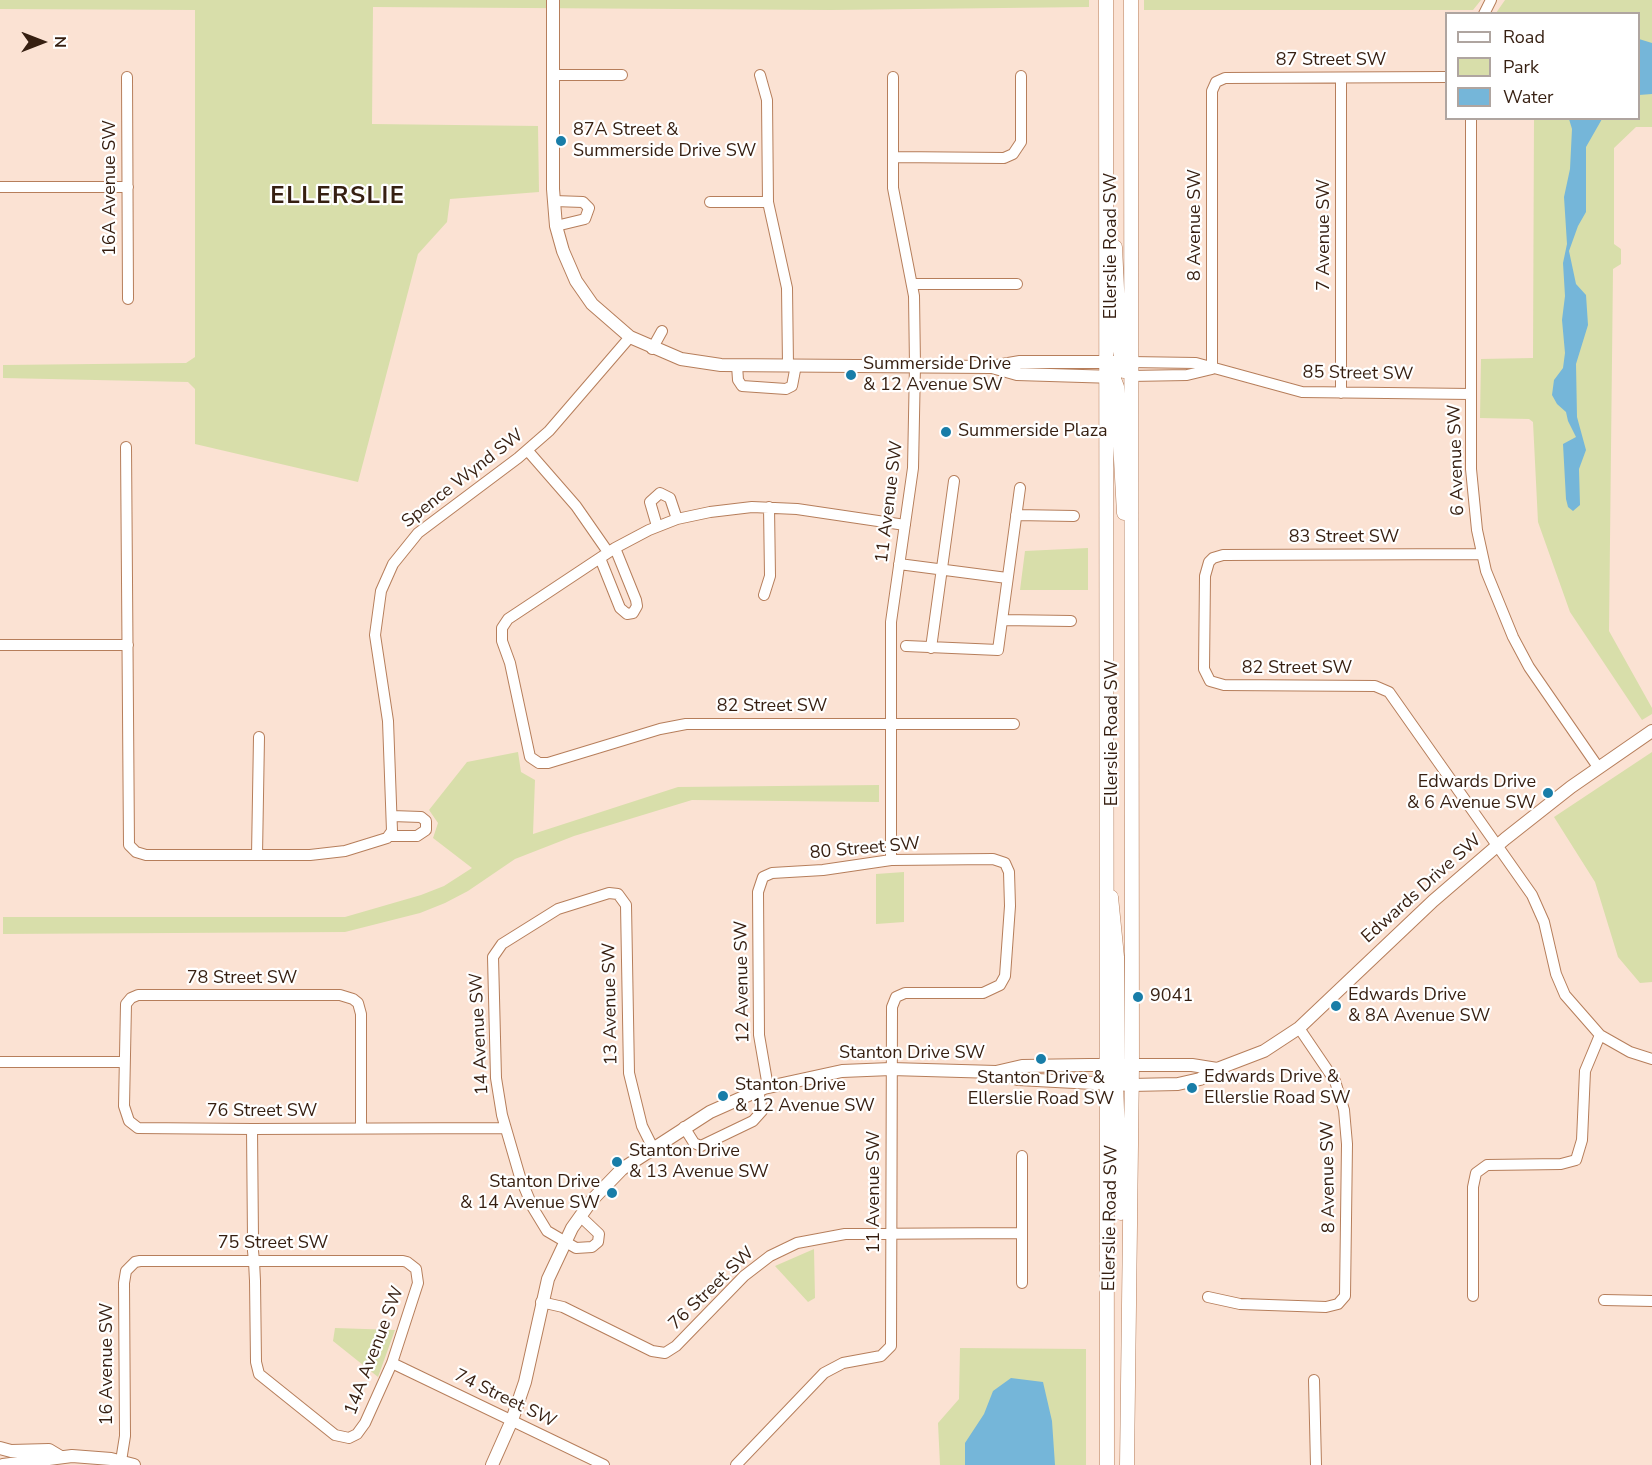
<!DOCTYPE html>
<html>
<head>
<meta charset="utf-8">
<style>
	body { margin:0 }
	#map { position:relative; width:1652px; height:1465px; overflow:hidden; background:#fbe2d3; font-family:"Nunito Sans",sans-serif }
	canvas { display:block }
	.legend { position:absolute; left:1445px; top:12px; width:195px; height:108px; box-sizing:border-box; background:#fff; border:2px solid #afa5a0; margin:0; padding:8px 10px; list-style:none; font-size:18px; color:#361f11 }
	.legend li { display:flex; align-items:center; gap:12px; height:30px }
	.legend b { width:30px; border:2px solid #afa5a0 }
	.north { position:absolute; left:12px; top:12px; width:60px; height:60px; -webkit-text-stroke:4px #fff; paint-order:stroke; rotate:90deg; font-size:16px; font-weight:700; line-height:24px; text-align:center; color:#361f11 }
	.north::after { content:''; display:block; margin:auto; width:21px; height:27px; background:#361f11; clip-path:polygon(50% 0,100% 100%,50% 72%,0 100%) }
</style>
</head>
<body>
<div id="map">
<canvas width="1652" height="1465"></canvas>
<ul class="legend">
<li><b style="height:8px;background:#fff"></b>Road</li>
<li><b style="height:16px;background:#d8deaa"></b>Park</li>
<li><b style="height:16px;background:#75b6d9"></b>Water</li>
</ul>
<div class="north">N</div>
</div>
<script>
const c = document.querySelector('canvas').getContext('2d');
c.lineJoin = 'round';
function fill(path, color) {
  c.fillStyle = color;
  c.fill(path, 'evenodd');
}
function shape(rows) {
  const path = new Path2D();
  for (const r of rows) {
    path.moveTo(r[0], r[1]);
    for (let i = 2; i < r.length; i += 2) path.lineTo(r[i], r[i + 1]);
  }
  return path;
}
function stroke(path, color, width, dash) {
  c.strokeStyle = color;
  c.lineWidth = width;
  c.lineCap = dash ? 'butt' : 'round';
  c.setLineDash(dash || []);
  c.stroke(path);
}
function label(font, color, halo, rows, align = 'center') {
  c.font = font + ' "Nunito Sans",sans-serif';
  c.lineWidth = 4.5;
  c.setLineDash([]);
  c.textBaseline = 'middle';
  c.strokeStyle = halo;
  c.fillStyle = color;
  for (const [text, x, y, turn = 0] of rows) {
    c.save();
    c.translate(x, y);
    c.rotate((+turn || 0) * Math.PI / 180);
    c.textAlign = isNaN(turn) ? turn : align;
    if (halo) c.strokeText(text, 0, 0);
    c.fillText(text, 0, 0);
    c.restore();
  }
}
const green = shape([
	[0,0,1089,0,1089,7,831,10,373,7,372,124,538,126,539,192,450,199,447,222,418,254,358,482,195,444,195,389,188,382,3,378,3,365,186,363,195,357,195,10,0,9],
	[1144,0,1481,0,1473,10,1144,10],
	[1505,0,1652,0,1652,127,1636,127,1614,148,1614,244,1621,249,1621,264,1613,269,1609,631,1652,708,1652,714,1642,720,1570,612,1538,522,1533,422,1529,419,1480,418,1481,359,1533,358,1534,119,1638,118,1638,14,1496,13],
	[1088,548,1088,590,1020,590,1025,551],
	[518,752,521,772,535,780,533,834,678,787,879,785,879,802,692,800,574,836,515,859,468,891,445,903,420,913,345,932,3,934,3,917,345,917,421,895,444,886,472,868,433,838,438,823,429,810,467,762],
	[1652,752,1652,982,1640,983,1618,957,1595,882,1554,817],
	[904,872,904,922,876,924,876,874],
	[814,1249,815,1298,808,1302,775,1266],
	[335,1328,395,1330,378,1377,333,1341],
	[960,1348,1086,1349,1086,1465,940,1465,938,1423,959,1399]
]);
const water = shape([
	[1639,39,1652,43,1652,94,1639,95],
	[1569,119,1602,119,1586,147,1586,212,1578,226,1569,251,1576,284,1586,295,1588,325,1576,364,1577,417,1586,450,1579,469,1580,505,1573,511,1568,507,1566,499,1563,444,1576,437,1568,421,1566,412,1557,404,1552,395,1554,380,1563,368,1565,353,1562,320,1565,296,1563,263,1567,244,1564,197,1570,169,1572,129],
	[1011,1378,1043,1382,1052,1421,1055,1465,965,1465,965,1443,984,1414,993,1391]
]);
const minor = shape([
	[1484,14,1491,0],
	[553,75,622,75],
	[760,75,767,100,768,202,787,288,788,365],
	[127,77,128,299],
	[1341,78,1341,393],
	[1471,118,1471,469,1477,530,1486,571,1513,637,1529,667,1598,767],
	[893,157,1004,158,1013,154,1021,142,1021,76],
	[0,187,128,187],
	[554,201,583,202,589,208,585,219,556,226],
	[710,202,768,202],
	[912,284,1017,284],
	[652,349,662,331],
	[1130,362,1196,363,1302,392,1471,394],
	[737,365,738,380,742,386,786,389,792,386,796,365],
	[1212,369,1212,91,1216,82,1225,78,1446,77],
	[1130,376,1187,375,1212,369],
	[126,447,129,845,136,852,146,855,310,855,345,851,387,838,392,831,388,721,375,635,381,591,393,564,418,533,518,458,549,431,630,337],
	[528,451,576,506,608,552],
	[1016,515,1074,516],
	[905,525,797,509,752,507,710,512,677,519,649,530,615,548,508,619,502,628,502,641,510,663,530,757,539,763,548,763,660,729,686,724,1014,724],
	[657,526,650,502,660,493,670,498,677,519],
	[600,558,620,608,627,614,633,613,637,606,636,600,615,548],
	[899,564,1007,578],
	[764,595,770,576,769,507],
	[1002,620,1071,621],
	[0,645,128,645],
	[906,646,998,650,1020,488],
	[931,648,954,481],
	[390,836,417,836,426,830,426,821,421,817,392,816],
	[257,855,259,737],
	[891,860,891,622,913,468,915,365,914,296,893,188,893,77],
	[1600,1035,1630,1052,1652,1059],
	[0,1062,124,1062],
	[684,1127,694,1143,701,1146,753,1121,762,1111,758,1090],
	[361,1128,361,1014,358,1003,353,999,340,995,138,995,131,998,126,1004,124,1106,129,1121,138,1128,252,1129,505,1128],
	[580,1216,599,1234,598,1242,592,1247,576,1248,547,1231,533,1208,520,1177,502,1115,496,1078,493,957,502,944,558,909,609,893,618,894,626,905,629,1073,642,1126,653,1148],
	[1022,1283,1022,1156],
	[1473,1296,1473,1187,1476,1173,1487,1165,1561,1164,1576,1160,1582,1140,1585,1071,1600,1035,1565,995,1556,974,1544,922,1532,895,1389,692,1375,686,1224,685,1210,681,1204,669,1205,576,1209,562,1213,558,1223,555,1482,554],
	[1208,1297,1240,1304,1326,1307,1338,1304,1345,1296,1347,1144,1344,1110,1335,1081,1299,1028],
	[1604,1300,1652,1301],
	[541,1302,563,1307,652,1351,665,1353,676,1346,744,1276,770,1256,797,1243,845,1234,1022,1233],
	[392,1363,604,1465],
	[1314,1380,1316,1465],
	[121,1461,125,1436,124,1283,126,1271,135,1262,140,1261,403,1261,407,1262,416,1269,418,1283,392,1363,365,1423,357,1434,349,1438,335,1435,259,1374,256,1362,255,1281,254,1261,253,1251,253,1239,252,1129],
	[736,1465,824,1373,843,1363,881,1356,891,1346,892,1007,896,997,905,993,983,993,1000,985,1005,976,1010,906,1009,872,1005,863,993,859,891,860,823,870,772,873,763,877,758,892,759,1035,768,1087]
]);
const tertiary = shape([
	[553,0,553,189,556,226,563,251,576,281,592,304,630,337,681,359,721,365,991,367,1020,362,1115,362],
	[992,367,1017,374,1115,377],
	[997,1072,1018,1079,1131,1085,1178,1084,1200,1079,1217,1069,1264,1051,1299,1028,1433,901,1505,839,1571,787,1652,731],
	[0,1448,11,1451,49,1450,59,1456],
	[3,1465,72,1456,111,1459,134,1465],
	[492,1465,512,1420,525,1382,548,1279,572,1228,592,1200,622,1169,710,1112,764,1088,842,1071,891,1069,996,1072,1022,1066,1089,1065,1192,1065,1217,1069]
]);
const secondary = shape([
	[1106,0,1107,1465],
	[1115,247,1120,350,1124,371],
	[1109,366,1117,387,1124,513],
	[1111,897,1117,957,1118,1065,1119,1073,1131,1085],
	[1107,1067,1116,1084,1121,1213],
	[1127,1465,1132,1065,1131,0]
]);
const markers = [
	[561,141,6,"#187da8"],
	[851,375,6,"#187da8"],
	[946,432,6,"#187da8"],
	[1548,793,6,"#187da8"],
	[1138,997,6,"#187da8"],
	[1336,1006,6,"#187da8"],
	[1041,1059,6,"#187da8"],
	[1192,1088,6,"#187da8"],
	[723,1096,6,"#187da8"],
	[617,1162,6,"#187da8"],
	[612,1193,6,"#187da8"]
];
const streetNames = [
	["87 Street SW",1331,61],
	["16A Avenue SW",111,188,-90],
	["8 Avenue SW",1196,225,-90],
	["7 Avenue SW",1325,235,-90],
	["Ellerslie Road SW",1112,246,-90],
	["85 Street SW",1358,374,1],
	["6 Avenue SW",1457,460,-92],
	["Spence Wynd SW",463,479,-38],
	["11 Avenue SW",890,502,-83],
	["83 Street SW",1344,538],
	["82 Street SW",1297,669],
	["82 Street SW",772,707],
	["Ellerslie Road SW",1113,733,-90],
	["80 Street SW",865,849,-5],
	["Edwards Drive SW",1422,889,-42],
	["78 Street SW",242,979],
	["12 Avenue SW",743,982,-91],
	["13 Avenue SW",611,1004,-91],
	["14 Avenue SW",480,1034,-93],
	["Stanton Drive SW",912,1054],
	["76 Street SW",262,1112],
	["8 Avenue SW",1329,1177,-91],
	["11 Avenue SW",875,1192,-90],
	["Ellerslie Road SW",1111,1218,-89],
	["75 Street SW",273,1244],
	["76 Street SW",712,1289,-44],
	["14A Avenue SW",375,1351,-69],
	["16 Avenue SW",108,1364,-90],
	["74 Street SW",505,1399,26]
];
const poiNames = [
	["87A Street &",573,131],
	["Summerside Drive SW",573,152],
	["Summerside Drive",863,365],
	["& 12 Avenue SW",863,386],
	["Summerside Plaza",958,432],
	["Edwards Drive",1536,783,"right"],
	["& 6 Avenue SW",1536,804,"right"],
	["Edwards Drive",1348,996],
	["& 8A Avenue SW",1348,1017],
	["9041",1150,997],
	["Edwards Drive &",1204,1078],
	["Ellerslie Road SW",1204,1099],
	["Stanton Drive &",1041,1079,"center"],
	["Ellerslie Road SW",1041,1100,"center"],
	["Stanton Drive",735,1086],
	["& 12 Avenue SW",735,1107],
	["Stanton Drive",629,1152],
	["& 13 Avenue SW",629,1173],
	["Stanton Drive",600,1183,"right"],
	["& 14 Avenue SW",600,1204,"right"]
];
const districtNames = [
	["ELLERSLIE",338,197]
];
fill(green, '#d8deaa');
fill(water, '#75b6d9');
stroke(minor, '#b67e5b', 12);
stroke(tertiary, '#b67e5b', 14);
stroke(secondary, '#b67e5b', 15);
stroke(minor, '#fff', 10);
stroke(tertiary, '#fff', 12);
stroke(secondary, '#fff', 14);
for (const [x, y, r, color] of markers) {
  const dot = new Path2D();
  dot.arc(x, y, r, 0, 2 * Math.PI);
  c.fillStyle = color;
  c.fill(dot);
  stroke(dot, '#fff', 2);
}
label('18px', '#361f11', '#fff', streetNames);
label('18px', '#361f11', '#fff', poiNames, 'left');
c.letterSpacing = '1.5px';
label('bold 24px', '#361f11', '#fff', districtNames);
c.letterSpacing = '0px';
</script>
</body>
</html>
